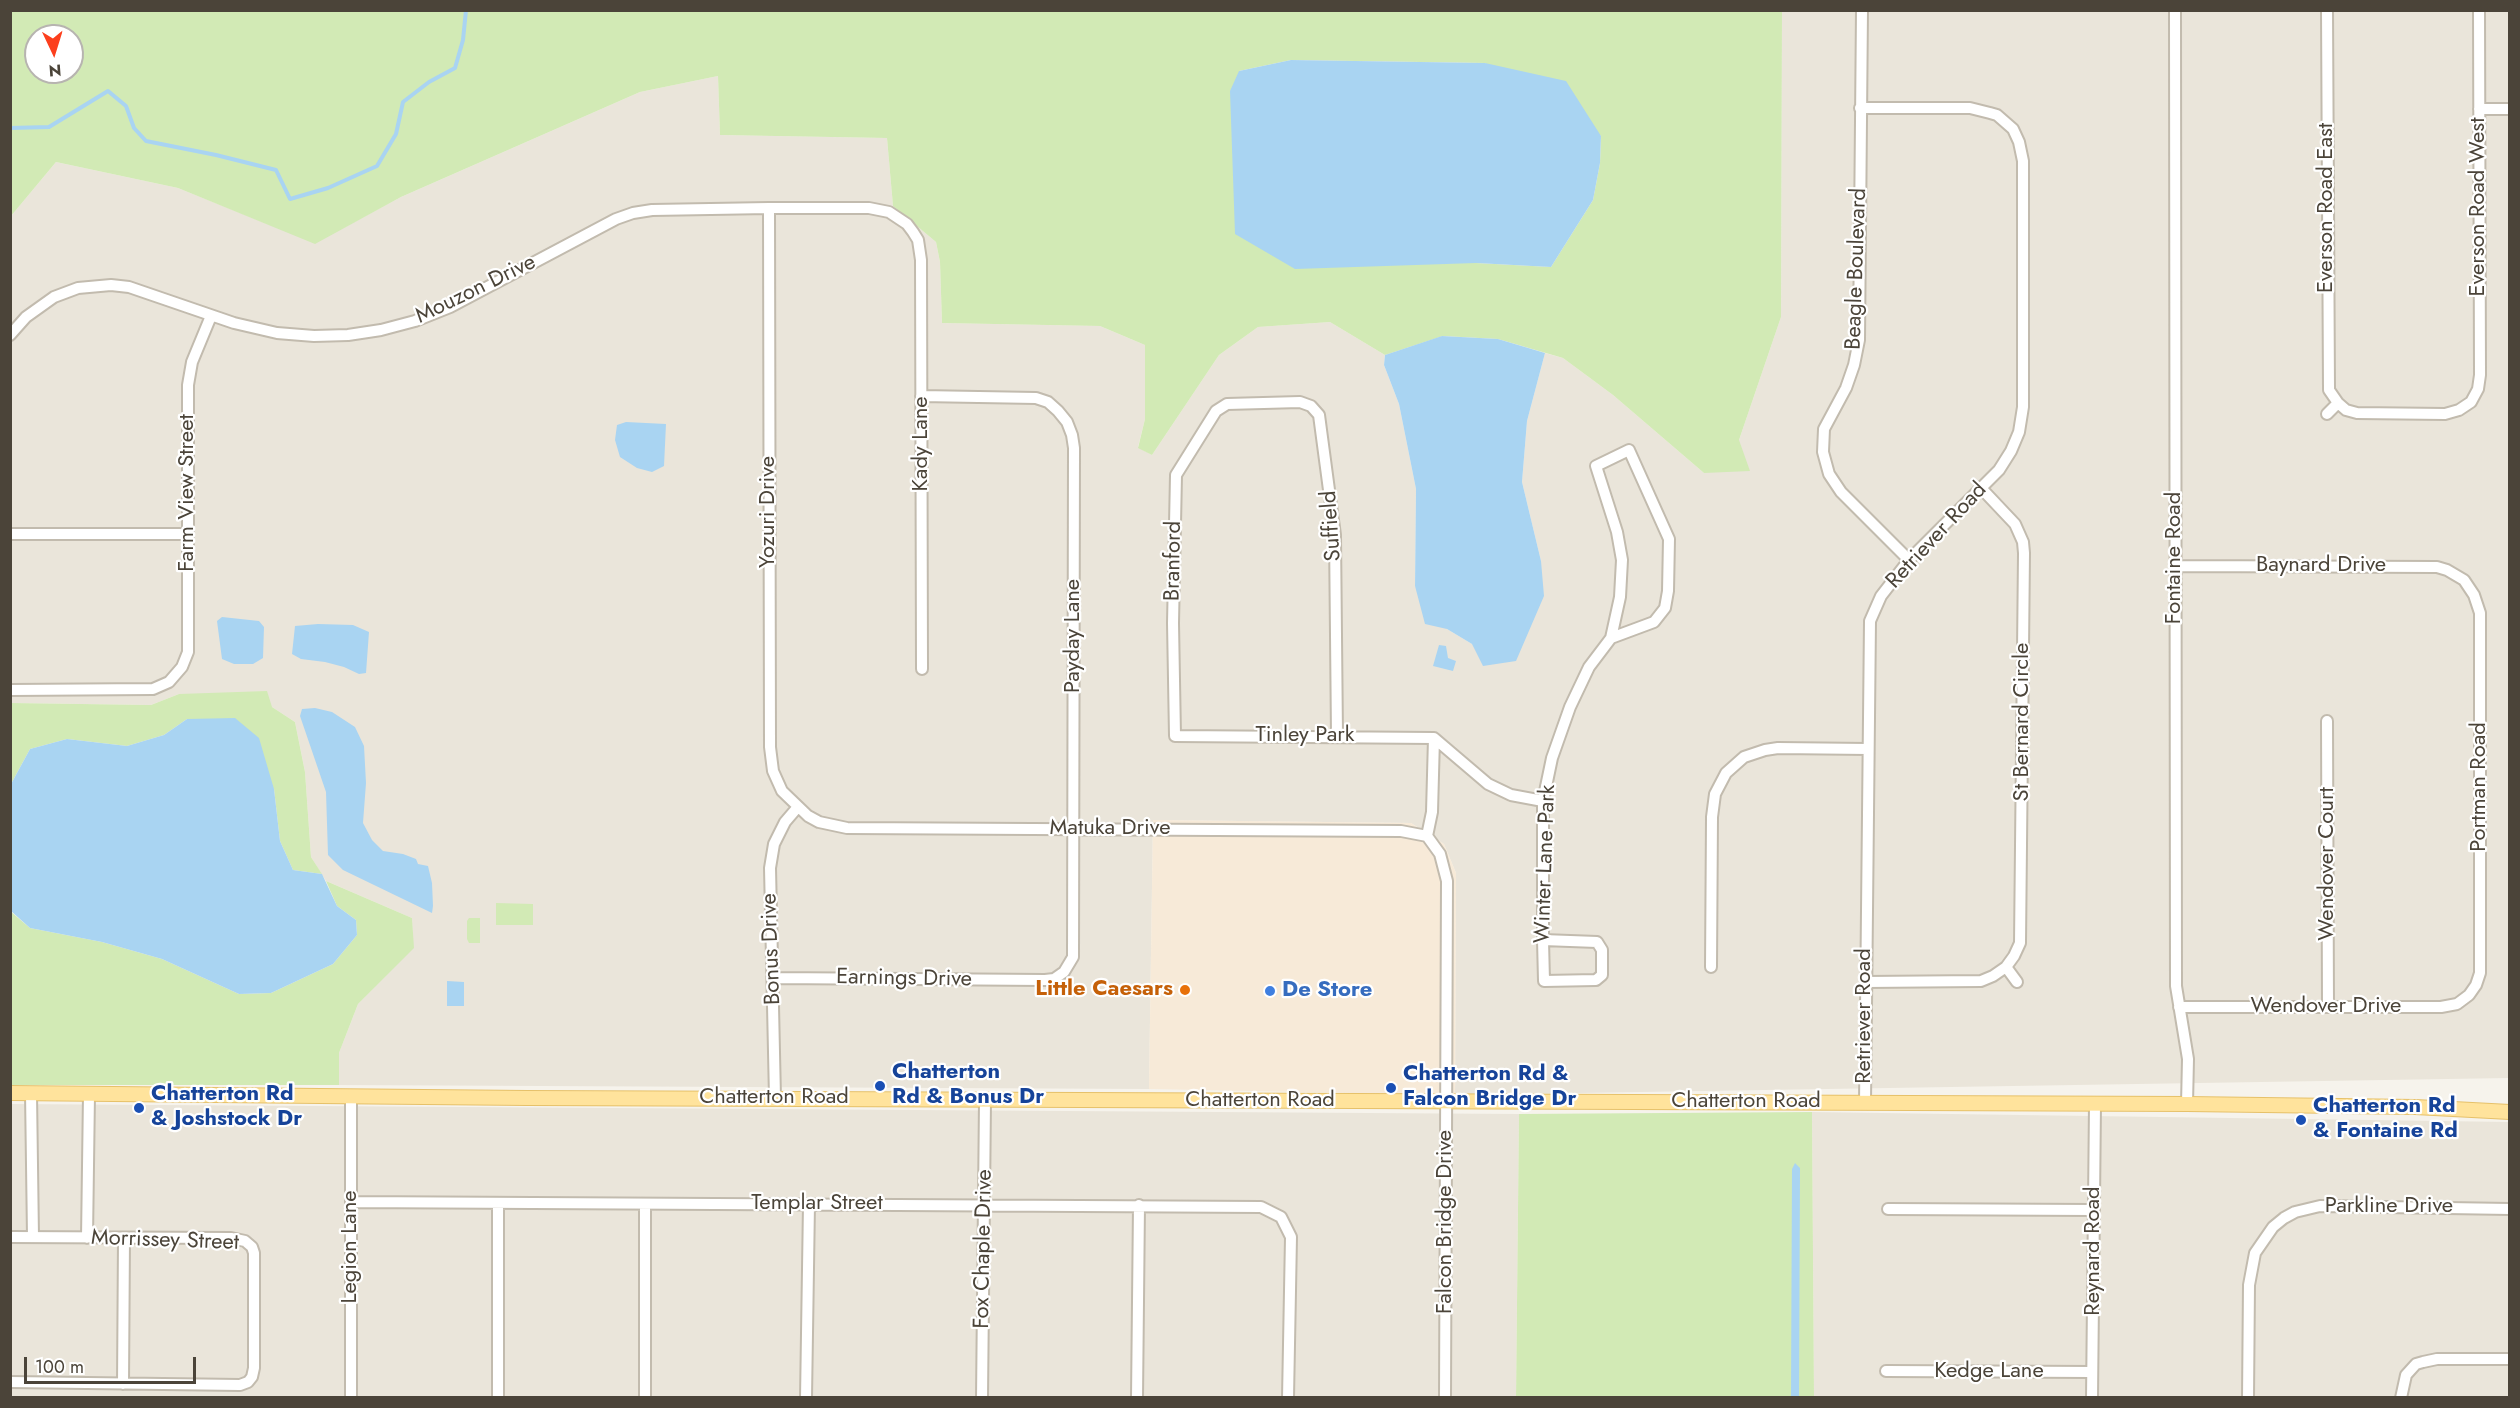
<!DOCTYPE html>
<html>
<head>
<meta charset="utf-8">
<style>
	body { margin:0 }
	#map { position:relative; width:2520px; height:1408px; overflow:hidden; background:#f6f3ec; font-family:Jost,sans-serif }
	canvas { display:block }
	.frame { position:absolute; inset:0; border:12px solid #4b4439; pointer-events:none }
	.north { position:absolute; left:24px; top:24px; width:60px; height:60px; box-sizing:border-box; background:#fff; border:2px solid #b7b4b0; border-radius:50%; rotate:176deg; font-size:16px; font-weight:700; line-height:24px; text-align:center; color:#4b4439 }
	.north::after { content:''; display:block; margin:auto; width:21px; height:27px; background:#fc3f1d; clip-path:polygon(50% 0,100% 100%,50% 72%,0 100%) }
	.scale { position:absolute; left:24px; top:1357px; width:172px; height:27px; box-sizing:border-box; border:3px solid #4b4439; border-top:0; padding-left:8px; font-size:18px; line-height:21px; white-space:nowrap; color:#4b4439; -webkit-text-stroke:4px #fff; paint-order:stroke }
</style>
</head>
<body>
<div id="map">
<canvas width="2520" height="1408"></canvas>
<div class="frame"></div>
<div class="north">N</div>
<div class="scale">100 m</div>
</div>
<script>
const c = document.querySelector('canvas').getContext('2d');
c.lineJoin = 'round';
function fill(path, color) {
  c.fillStyle = color;
  c.fill(path, 'evenodd');
}
function shape(rows) {
  const path = new Path2D();
  for (const r of rows) {
    path.moveTo(r[0], r[1]);
    for (let i = 2; i < r.length; i += 2) path.lineTo(r[i], r[i + 1]);
  }
  return path;
}
function stroke(path, color, width, dash) {
  c.strokeStyle = color;
  c.lineWidth = width;
  c.lineCap = dash ? 'butt' : 'round';
  c.setLineDash(dash || []);
  c.stroke(path);
}
function label(font, color, halo, rows, align = 'center') {
  c.font = font + ' Jost,sans-serif';
  c.lineWidth = 4.5;
  c.setLineDash([]);
  c.textBaseline = 'middle';
  c.strokeStyle = halo;
  c.fillStyle = color;
  for (const [text, x, y, turn = 0] of rows) {
    c.save();
    c.translate(x, y);
    c.rotate((+turn || 0) * Math.PI / 180);
    c.textAlign = isNaN(turn) ? turn : align;
    if (halo) c.strokeText(text, 0, 0);
    c.fillText(text, 0, 0);
    c.restore();
  }
}
const residential = shape([
	[1782,11,2509,11,2509,1078,1455,1095,1456,873,1444,844,1411,823,1153,820,1149,1089,339,1085,339,1053,358,1004,413,948,412,918,326,881,311,857,305,772,295,722,272,707,179,694,151,705,11,703,11,216,56,162,178,188,315,243,401,197,640,92,718,76,720,135,887,138,893,206,936,242,940,262,942,323,1100,326,1145,345,1145,419,1138,447,1152,455,1219,355,1258,327,1330,322,1385,355,1384,365,1399,404,1416,489,1415,586,1447,629,1472,644,1541,561,1522,482,1527,421,1545,353,1563,358,1613,395,1704,473,1739,440,1781,317],
	[10,1104,1519,1114,1516,1397,11,1397],
	[1812,1112,2509,1122,2509,1397,1814,1397]
]);
const commercial = shape([
	[1153,820,1411,823,1444,844,1456,873,1455,1095,1149,1089]
]);
const green = shape([
	[11,11,1782,11,1781,317,1739,440,1750,471,1704,473,1613,395,1563,358,1498,339,1443,336,1385,355,1330,322,1258,327,1219,355,1152,455,1138,448,1145,419,1145,345,1100,326,942,323,940,262,936,242,893,206,887,138,720,135,718,76,640,92,401,197,315,244,178,188,56,162,11,216],
	[36,36,72,36,72,72,36,72],
	[1291,60,1485,63,1601,136,1600,163,1593,200,1551,267,1476,263,1239,71],
	[267,691,272,707,295,722,305,772,311,857,322,874,293,870,280,841,274,789,187,719,164,735,127,746,67,739,30,749,11,784,11,703,151,705,179,694],
	[326,881,412,918,414,948,358,1004,339,1053,339,1085,11,1085,10,911,30,928,102,942,162,959,239,994,271,993,333,964,357,935,356,920,337,906],
	[496,903,533,904,533,925,496,925],
	[469,918,480,918,480,943,469,943,467,939,467,921],
	[1812,1112,1814,1397,1516,1398,1519,1114]
]);
const water = shape([
	[1291,60,1485,63,1566,81,1601,136,1600,163,1593,200,1551,267,1476,263,1295,269,1235,234,1230,91,1239,71],
	[1442,336,1498,339,1545,353,1527,421,1522,482,1541,561,1544,596,1516,661,1483,666,1472,644,1447,629,1425,624,1415,586,1416,489,1399,404,1384,365,1385,355],
	[626,422,666,424,664,466,652,472,637,468,620,457,615,440,617,425],
	[222,617,259,621,264,627,263,658,253,664,234,664,222,659,217,621],
	[318,624,353,625,369,632,366,673,359,674,344,667,325,662,301,659,292,654,295,626],
	[1439,645,1446,646,1448,658,1456,661,1453,671,1433,666],
	[315,708,332,712,355,727,364,746,366,783,363,823,372,840,383,851,403,854,416,859,418,864,428,866,432,883,433,906,432,913,343,870,328,855,326,792,300,716,302,709],
	[235,718,259,738,274,789,280,841,293,870,322,874,337,906,356,920,357,935,333,964,271,993,239,994,162,959,102,942,30,928,11,911,11,784,30,749,67,739,127,746,164,735,187,719],
	[447,981,464,982,464,1006,447,1006],
	[1795,1163,1800,1168,1799,1398,1791,1397,1792,1169]
]);
const stream = shape([
	[10,128,49,127,108,91,126,106,134,128,146,141,216,155,276,170,290,199,328,188,377,166,396,134,403,102,429,82,455,68,463,40,466,10]
]);
const minor = shape([
	[1862,10,1859,340,1854,365,1846,388,1824,429,1823,452,1829,474,1841,492,1909,560],
	[2175,10,2176,986,2188,1059,2187,1104],
	[2327,10,2329,390,2338,403,2346,410,2357,413,2445,414,2459,410,2471,402,2478,389,2480,375,2479,10],
	[1860,108,1970,108,1990,113,1997,115,2013,129,2019,142,2023,161,2023,407,2019,432,2011,451,1999,470,1909,560,1881,596,1870,621,1865,1103],
	[2479,109,2510,109],
	[769,208,770,747,773,771,782,791,808,816,819,822,847,828,1401,831,1427,836,1440,854,1447,881,1445,1398],
	[10,335,26,317,54,297,78,288,111,285,129,287,234,323,277,333,314,336,348,335,381,330,415,321,450,307,616,219,633,213,652,210,769,208,869,208,889,212,907,224,913,232,918,240,921,260,922,669],
	[2327,414,2338,403],
	[10,534,187,534],
	[2175,566,2437,567,2447,570,2464,580,2474,595,2480,613,2480,973,2476,985,2469,995,2457,1004,2441,1007,2179,1007],
	[10,690,153,689,169,682,182,667,188,652,188,385,192,362,211,316],
	[2327,721,2328,1007],
	[1337,736,1335,535,1319,415,1311,406,1300,402,1227,404,1216,411,1176,475,1173,623,1175,736,1434,738,1488,784,1511,795,1543,801],
	[1427,836,1432,812,1434,738],
	[1543,940,1597,942,1602,950,1602,975,1596,980,1544,981,1543,940,1543,801,1552,758,1570,707,1589,667,1611,638,1620,597,1622,560,1617,532,1596,466,1629,450,1669,539,1668,591,1665,608,1654,622,1611,638],
	[1711,967,1712,817,1715,794,1726,773,1744,757,1765,750,1778,748,1868,749],
	[2006,967,2017,982],
	[773,978,1045,980,1054,979,1064,972,1073,957,1074,448,1072,435,1067,422,1058,411,1048,402,1036,398,921,396],
	[1866,982,1981,981,1993,976,2006,967,2014,956,2020,943,2024,553,2023,542,2015,524,1981,488],
	[31,1093,33,1237],
	[775,1098,770,868,774,844,785,822,797,808],
	[351,1202,1261,1207,1281,1217,1291,1237,1288,1398],
	[498,1203,498,1398],
	[1888,1209,2093,1210],
	[10,1237,231,1238,245,1241,252,1247,254,1253,254,1368,252,1377,248,1382,240,1385,10,1382],
	[87,1238,89,1094],
	[1886,1371,2092,1372],
	[123,1384,124,1238],
	[351,1398,351,1096],
	[645,1398,645,1204],
	[806,1398,809,1204],
	[982,1398,985,1100],
	[1137,1398,1139,1205],
	[2092,1398,2095,1104],
	[2248,1398,2249,1285,2255,1253,2273,1227,2284,1218,2295,1212,2320,1206,2510,1209],
	[2401,1398,2406,1375,2416,1364,2423,1362,2437,1359,2510,1359]
]);
const major = shape([
	[10,1093,527,1098,2187,1104,2415,1107,2510,1112]
]);
const markers = [
	[1185,990,6,"#e8710a"],
	[1270,991,6,"#3f7fe0"],
	[880,1086,6,"#1a4fb4"],
	[1391,1088,6,"#1a4fb4"],
	[139,1108,6,"#1a4fb4"],
	[2301,1120,6,"#1a4fb4"]
];
const streetNames = [
	["Everson Road West",2479,207,-90],
	["Everson Road East",2327,208,-90],
	["Beagle Boulevard",1857,269,-88],
	["Mouzon Drive",476,290,-26],
	["Kady Lane",922,444,-90],
	["Farm View Street",188,493,-90],
	["Yozuri Drive",769,512,-90],
	["Suffield",1332,526,-94],
	["Retriever Road",1937,536,-47],
	["Fontaine Road",2175,558,-90],
	["Branford",1174,561,-89],
	["Baynard Drive",2321,566],
	["Payday Lane",1074,636,-90],
	["St Bernard Circle",2023,722,-90],
	["Tinley Park",1305,736],
	["Portman Road",2480,787,-90],
	["Matuka Drive",1110,829],
	["Winter Lane Park",1546,864,-88],
	["Wendover Court",2328,864,-90],
	["Bonus Drive",772,949,-92],
	["Earnings Drive",904,979,1],
	["Wendover Drive",2326,1007],
	["Retriever Road",1865,1016,-90],
	["Chatterton Road",774,1098],
	["Chatterton Road",1260,1101],
	["Chatterton Road",1746,1102],
	["Templar Street",817,1204],
	["Parkline Drive",2389,1207],
	["Falcon Bridge Drive",1446,1222,-90],
	["Morrissey Street",165,1241,2],
	["Legion Lane",351,1247,-90],
	["Fox Chaple Drive",984,1249,-89],
	["Reynard Road",2094,1251,-90],
	["Kedge Lane",1989,1372]
];
const foodNames = [
	["Little Caesars",1173,990]
];
const shopNames = [
	["De Store",1282,991]
];
const transitNames = [
	["Chatterton",892,1073],
	["Rd & Bonus Dr",892,1098],
	["Chatterton Rd &",1403,1075],
	["Falcon Bridge Dr",1403,1100],
	["Chatterton Rd",151,1095],
	["& Joshstock Dr",151,1120],
	["Chatterton Rd",2313,1107],
	["& Fontaine Rd",2313,1132]
];
fill(residential, '#eae5da');
fill(commercial, '#f7ead8');
fill(green, '#d2eab5');
fill(water, '#a9d4f2');
stroke(stream, '#a9d4f2', 4);
stroke(minor, '#c2bbae', 14);
stroke(major, '#e6c16a', 16);
stroke(minor, '#fff', 10);
stroke(major, '#ffe39c', 14);
for (const [x, y, r, color] of markers) {
  const dot = new Path2D();
  dot.arc(x, y, r, 0, 2 * Math.PI);
  c.fillStyle = color;
  c.fill(dot);
  stroke(dot, '#fff', 2);
}
label('22px', '#4b4439', '#fff', streetNames);
label('bold 22px', '#c56008', '#fff', foodNames, 'right');
label('bold 22px', '#366cbe', '#fff', shopNames, 'left');
label('bold 22px', '#164399', '#fff', transitNames, 'left');
</script>
</body>
</html>
